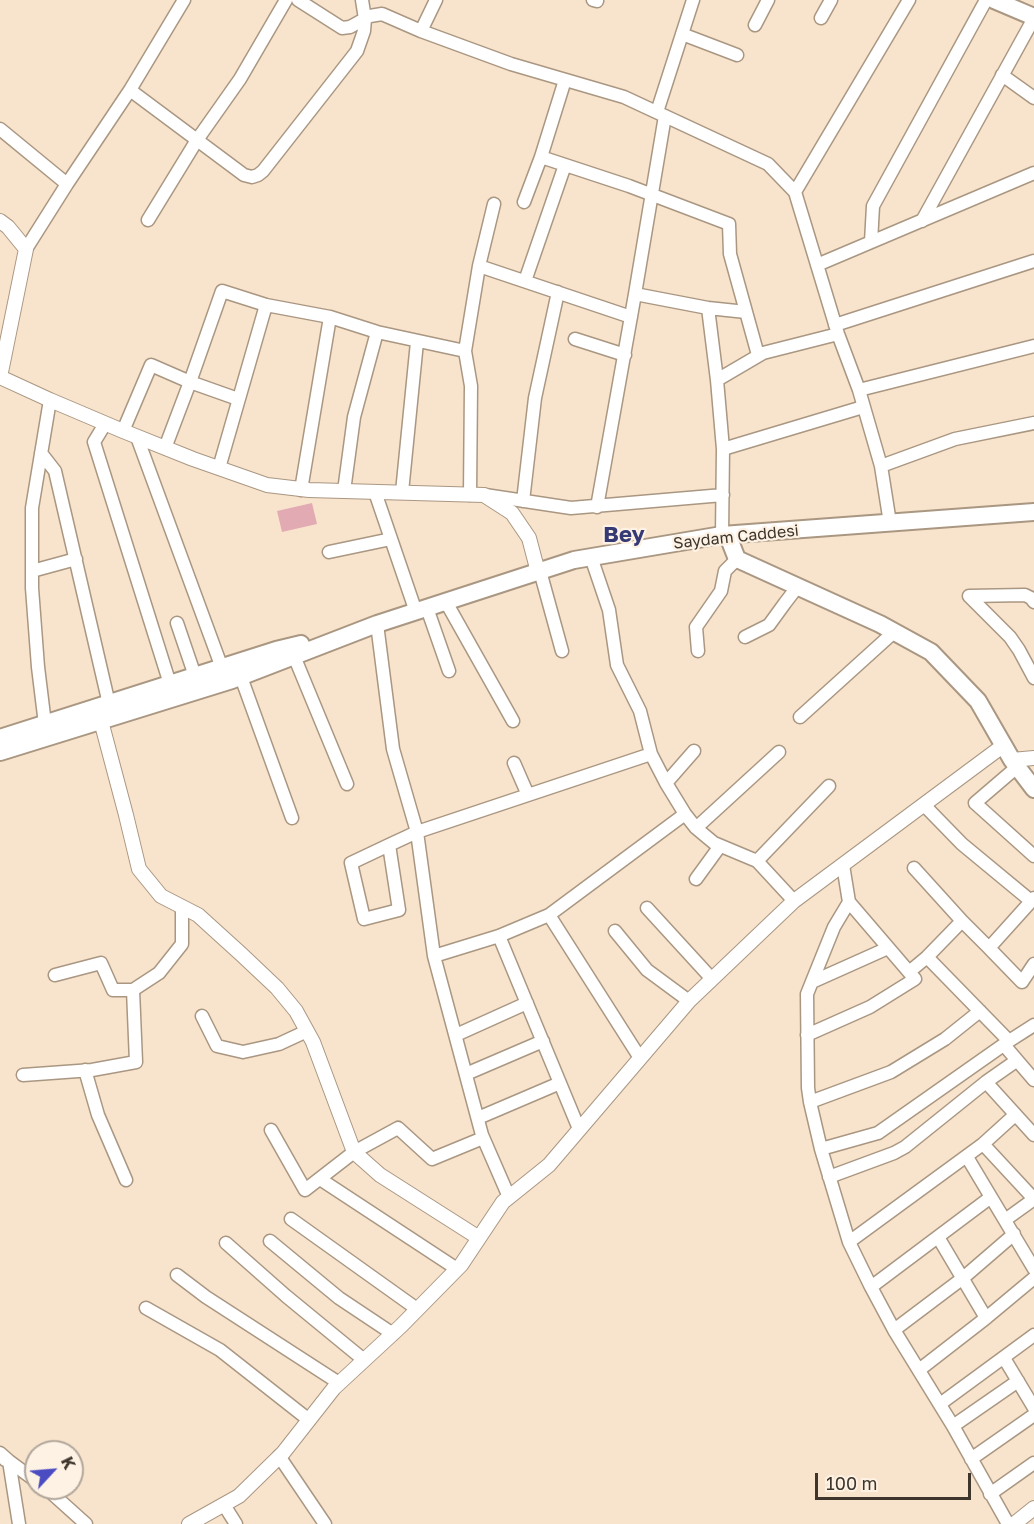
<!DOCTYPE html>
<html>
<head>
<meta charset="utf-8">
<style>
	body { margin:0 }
	#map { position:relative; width:1034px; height:1524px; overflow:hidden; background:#f8e3cc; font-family:"Golos Text",sans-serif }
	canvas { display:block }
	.north { position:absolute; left:24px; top:1440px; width:60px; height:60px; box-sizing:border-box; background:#fef2e4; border:2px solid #b1a79b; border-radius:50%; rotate:64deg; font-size:16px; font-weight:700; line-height:24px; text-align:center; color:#3e362d }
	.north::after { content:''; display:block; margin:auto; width:21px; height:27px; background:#4c4cc2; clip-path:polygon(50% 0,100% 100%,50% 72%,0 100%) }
	.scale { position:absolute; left:815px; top:1473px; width:156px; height:27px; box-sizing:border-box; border:3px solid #3e362d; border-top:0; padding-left:8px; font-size:18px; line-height:21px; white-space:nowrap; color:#3e362d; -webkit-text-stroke:4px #fef2e4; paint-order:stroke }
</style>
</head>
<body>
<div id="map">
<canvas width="1034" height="1524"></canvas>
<div class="north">K</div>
<div class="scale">100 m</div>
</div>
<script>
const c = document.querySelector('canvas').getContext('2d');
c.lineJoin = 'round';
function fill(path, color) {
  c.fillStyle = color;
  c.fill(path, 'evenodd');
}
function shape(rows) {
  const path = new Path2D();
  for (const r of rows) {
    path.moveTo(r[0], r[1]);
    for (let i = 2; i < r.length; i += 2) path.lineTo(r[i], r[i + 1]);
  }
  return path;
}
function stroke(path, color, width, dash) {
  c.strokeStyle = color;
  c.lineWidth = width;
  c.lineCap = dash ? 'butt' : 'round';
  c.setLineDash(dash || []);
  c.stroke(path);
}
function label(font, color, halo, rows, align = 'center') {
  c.font = font + ' "Golos Text",sans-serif';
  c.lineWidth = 4.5;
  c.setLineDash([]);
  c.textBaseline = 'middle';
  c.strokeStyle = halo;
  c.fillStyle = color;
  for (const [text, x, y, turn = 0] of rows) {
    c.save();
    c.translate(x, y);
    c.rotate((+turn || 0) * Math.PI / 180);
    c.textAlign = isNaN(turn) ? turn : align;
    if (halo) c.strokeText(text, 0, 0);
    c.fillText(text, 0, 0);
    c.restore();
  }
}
const green = shape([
	[312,503,317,524,282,532,277,511]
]);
const minor = shape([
	[298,0,342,28,350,27,370,16,382,14,421,31],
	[436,0,421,31,511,64,624,97,768,164,795,192,838,334,859,390,881,466,890,523],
	[593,0,597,1],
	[821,18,831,0],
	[755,25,768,0],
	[682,34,737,55],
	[1002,75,1034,98],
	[130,90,244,175,252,177,258,175,263,171,357,51,364,31,365,19,362,0],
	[657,112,693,0],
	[0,129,67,184],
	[541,157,629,186,729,224,730,254,758,355],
	[795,192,909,0],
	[524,202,541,157,565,80],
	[148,220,197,140,240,79,286,0],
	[922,221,1034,18],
	[871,242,873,206,986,0],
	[26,249,67,184,130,90,184,0],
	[817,265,1034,173],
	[479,266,631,317],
	[525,281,565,165],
	[635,294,708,308,746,312],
	[708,308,717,380,723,449,722,535],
	[835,325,1034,261],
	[575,339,625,355],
	[717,380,763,353,838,334],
	[859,390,1034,346],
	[105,424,94,442,170,684],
	[123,431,151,365,190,382,238,399],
	[137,437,222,668],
	[165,448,190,382,222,291,266,305,330,317,377,332,465,351],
	[723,449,863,407],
	[41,453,55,471,109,704],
	[881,466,955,439,1034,423],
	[219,468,266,305],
	[301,490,330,317],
	[344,491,354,417,377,332],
	[375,492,416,612],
	[402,492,417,342],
	[470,495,471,386,465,351,479,266,494,204],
	[485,495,571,508,723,495],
	[523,501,535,398,558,292],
	[597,507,635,294,665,116],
	[329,552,391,539],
	[591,557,609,610,617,665,640,711,651,754,666,783,685,814,696,828,714,843,757,861,794,901],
	[32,571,76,559],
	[540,571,562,651],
	[969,596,1010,637,1019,650,1034,678],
	[969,596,1025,595,1031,598,1034,602],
	[446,602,513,721],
	[427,608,449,671],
	[177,623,195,676],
	[377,624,393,749,417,832,434,956,482,1135,509,1197],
	[745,637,769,625,785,603,798,586],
	[698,651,696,627,721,591,725,571,737,559],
	[294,656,347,784],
	[241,677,292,818],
	[800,717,894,632],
	[45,724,38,667,32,588,32,508,50,400],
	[514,763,528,795],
	[1017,767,975,803,1034,856],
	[666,783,694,751],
	[924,805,962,844,1031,901],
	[696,828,779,752],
	[389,845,399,910,364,919,351,863,389,845,417,832,651,754],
	[757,861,829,786],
	[843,865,849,902,834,927,807,994,808,1088,810,1102,821,1149,849,1242,871,1287,894,1330,953,1426,1008,1524],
	[914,868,962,921],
	[696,879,720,846],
	[647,908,712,979],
	[549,915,640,1058],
	[615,931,647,970,689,1001],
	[499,936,579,1129],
	[989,948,1022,982,1034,964],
	[434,956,499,936,549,915,685,814],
	[927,957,1009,1041],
	[909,972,927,957,962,921,989,948,1034,898],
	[55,975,101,963,113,990,133,990],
	[812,982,888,948],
	[202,1016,217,1046,243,1052,279,1044,307,1031],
	[456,1035,527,1003],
	[807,1035,870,1007,915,979,849,902],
	[1004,1045,1034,1080],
	[85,1070,98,1115,126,1180],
	[466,1074,543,1041],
	[23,1075,92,1070,136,1062,133,990,159,973,182,944,182,907],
	[986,1082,1034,1135],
	[810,1102,891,1072,945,1039,980,1011],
	[478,1118,560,1083],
	[271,1130,305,1190,354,1152,398,1128,432,1159,483,1138],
	[983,1144,1034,1199],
	[821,1149,878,1133,1009,1041,1034,1025],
	[967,1157,1034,1269],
	[829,1177,894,1153,905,1147,986,1082,1016,1061],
	[320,1179,457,1269],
	[291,1219,417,1309],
	[1005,1220,1034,1199],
	[938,1237,986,1318],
	[270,1241,339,1298,393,1334],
	[849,1242,983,1144,1015,1115],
	[226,1243,286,1296,364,1360],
	[177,1275,206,1297,339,1383],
	[871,1287,991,1197],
	[146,1308,220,1350,309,1420],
	[894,1330,963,1278,1014,1234],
	[1004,1358,1034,1408],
	[919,1370,986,1318,1034,1278],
	[940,1404,1034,1335],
	[953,1426,1018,1381],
	[0,1453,9,1461,19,1524],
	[279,1456,325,1524],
	[971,1459,1034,1415],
	[5,1460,9,1461,36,1481],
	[46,1488,86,1524],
	[990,1494,1034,1463],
	[224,1505,236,1524]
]);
const tertiary = shape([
	[0,221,8,227,26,249,0,377,50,400,123,431,193,459,267,485,309,490,484,495,512,513,529,538,538,572],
	[101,721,126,815,139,869,161,896,198,915,241,954,277,988,296,1011,313,1042,354,1152,380,1175,479,1238],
	[1012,760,1034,758],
	[189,1524,239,1496,283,1453,334,1388,401,1326,461,1265,503,1202,549,1165,689,1001,794,901,1004,745],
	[1014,1524,1034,1508]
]);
const secondary = shape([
	[994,0,1034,17],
	[728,536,737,559,880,624,931,652,978,701,1012,760,1034,789],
	[0,738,276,650,301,644],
	[0,752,232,680,377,624,574,560,722,535,1034,512]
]);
const streetNames = [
	["Saydam Caddesi",736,537,-6]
];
const districtNames = [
	["Bey",624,535]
];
fill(green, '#e2abb3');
stroke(minor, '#aa9782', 15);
stroke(tertiary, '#aa9782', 16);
stroke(secondary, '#aa9782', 20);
stroke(minor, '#fff', 12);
stroke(tertiary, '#fff', 14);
stroke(secondary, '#fff', 16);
label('16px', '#3e362d', '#fef2e4', streetNames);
label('bold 22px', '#353a75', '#fef2e4', districtNames);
</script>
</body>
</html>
